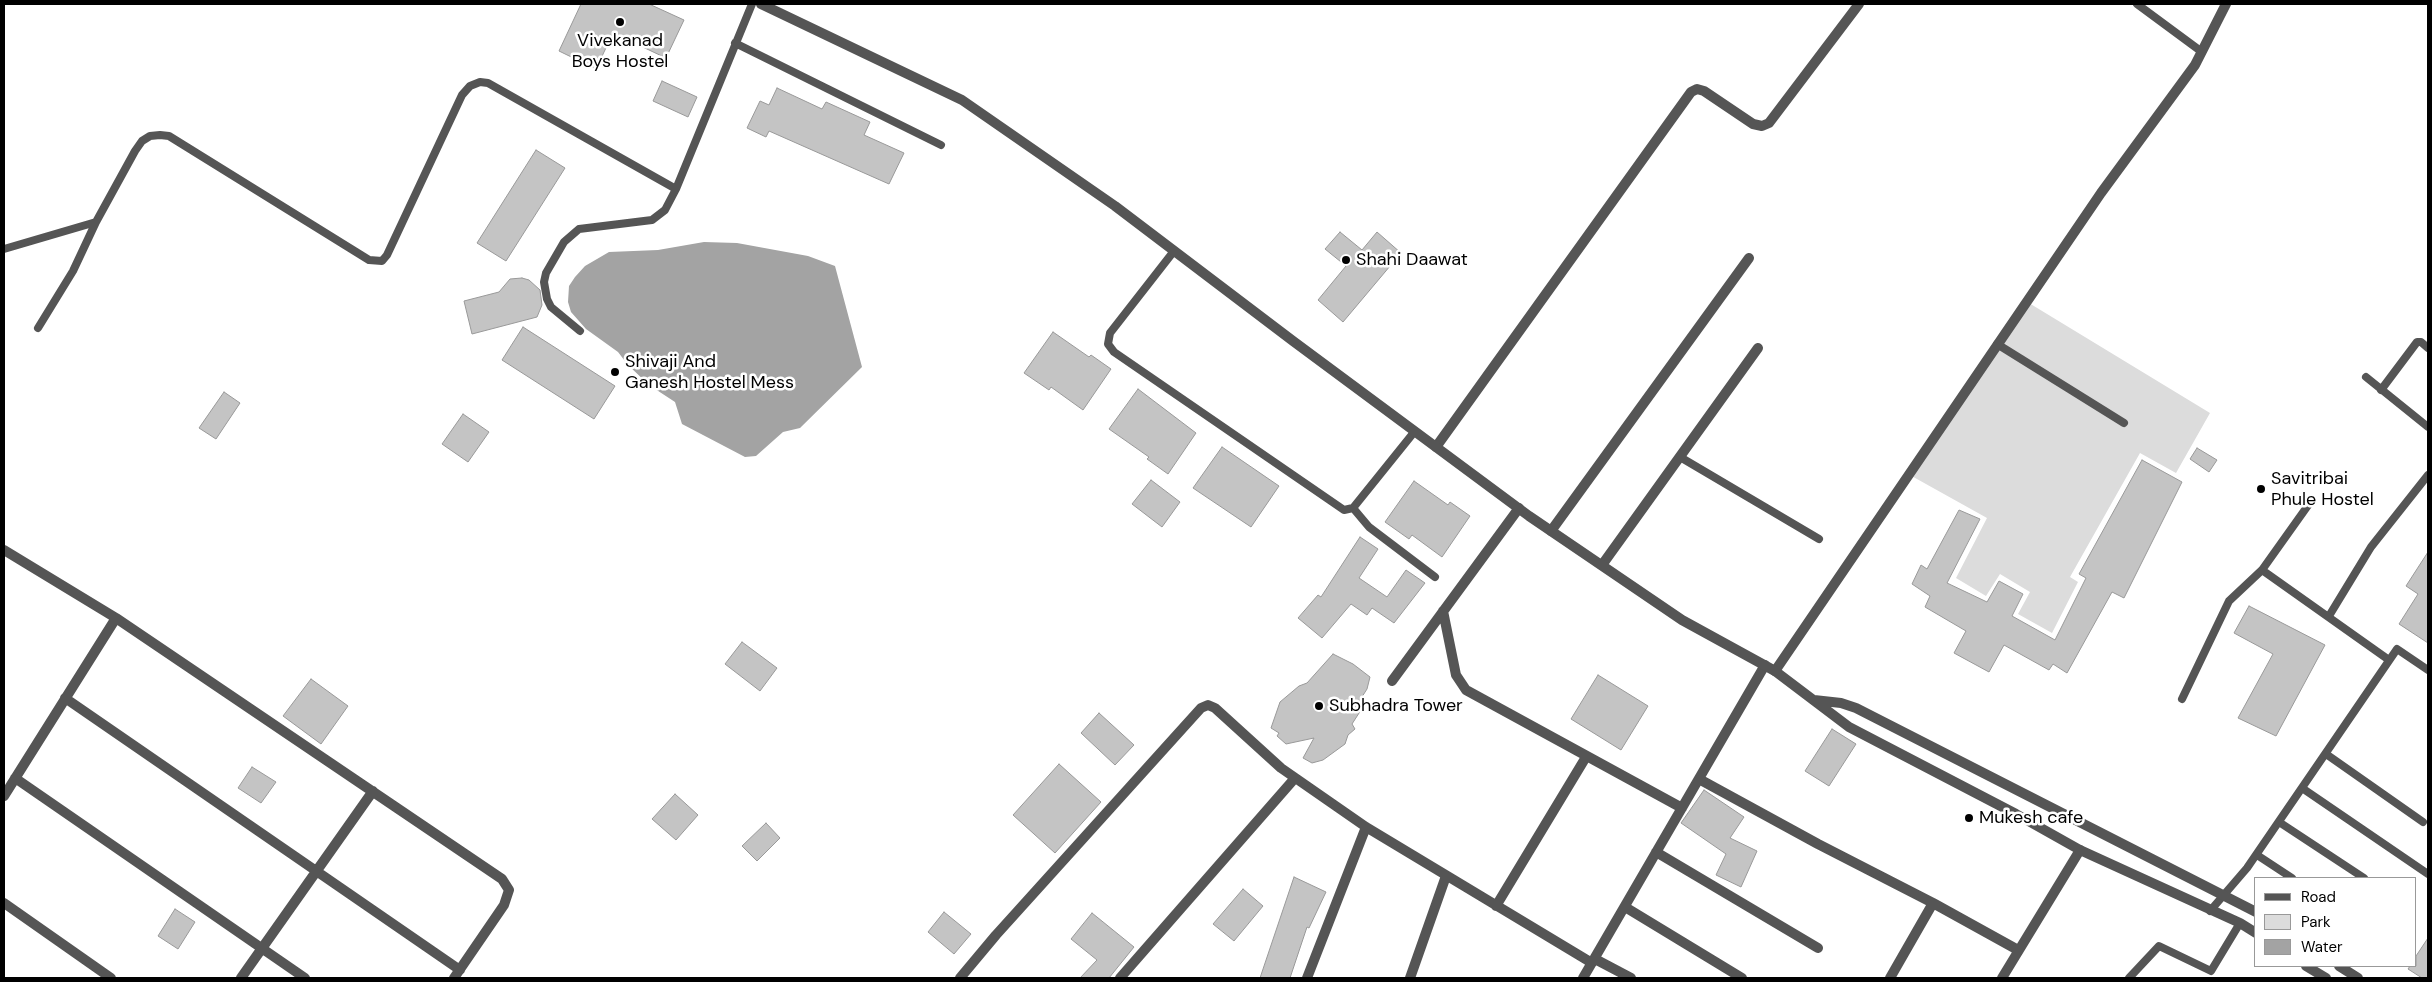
<!DOCTYPE html>
<html>
<head>
<meta charset="utf-8">
<style>
	body { margin:0 }
	#map { position:relative; width:2432px; height:982px; overflow:hidden; background:#fff; font-family:"DM Sans",sans-serif }
	canvas { display:block }
	.frame { position:absolute; inset:0; border:5px solid #000; pointer-events:none }
	.legend { position:absolute; left:2254px; top:877px; width:162px; height:90px; box-sizing:border-box; background:#fff; border:1px solid #999; margin:0; padding:6px 9px; list-style:none; font-size:15px; color:#000 }
	.legend li { display:flex; align-items:center; gap:10px; height:25px }
	.legend b { width:25px; border:1px solid #999 }
</style>
</head>
<body>
<div id="map">
<canvas width="2432" height="982"></canvas>
<div class="frame"></div>
<ul class="legend">
<li><b style="height:6px;background:#555"></b>Road</li>
<li><b style="height:14px;background:#dcdcdc"></b>Park</li>
<li><b style="height:14px;background:#a3a3a3"></b>Water</li>
</ul>
</div>
<script>
const c = document.querySelector('canvas').getContext('2d');
c.lineJoin = 'round';
function fill(path, color) {
  c.fillStyle = color;
  c.fill(path, 'evenodd');
}
function shape(rows) {
  const path = new Path2D();
  for (const r of rows) {
    path.moveTo(r[0], r[1]);
    for (let i = 2; i < r.length; i += 2) path.lineTo(r[i], r[i + 1]);
  }
  return path;
}
function stroke(path, color, width, dash) {
  c.strokeStyle = color;
  c.lineWidth = width;
  c.lineCap = dash ? 'butt' : 'round';
  c.setLineDash(dash || []);
  c.stroke(path);
}
function label(font, color, halo, rows, align = 'center') {
  c.font = font + ' "DM Sans",sans-serif';
  c.lineWidth = 5;
  c.setLineDash([]);
  c.textBaseline = 'middle';
  c.strokeStyle = halo;
  c.fillStyle = color;
  for (const [text, x, y, turn = 0] of rows) {
    c.save();
    c.translate(x, y);
    c.rotate((+turn || 0) * Math.PI / 180);
    c.textAlign = isNaN(turn) ? turn : align;
    if (halo) c.strokeText(text, 0, 0);
    c.fillText(text, 0, 0);
    c.restore();
  }
}
const green = shape([
	[2024,300,2210,413,2176,473,2140,453,2070,577,2078,582,2052,633,2018,614,2030,592,2000,574,1986,596,1956,578,1987,518,1908,474]
]);
const water = shape([
	[704,242,737,243,808,256,835,266,862,367,800,428,783,432,756,456,745,457,682,424,675,402,649,385,628,365,618,352,586,329,571,312,568,302,569,286,575,277,585,266,609,252,658,250]
]);
const building = shape([
	[581,4,649,4,684,20,666,58,613,33,596,69,559,51,581,4],
	[662,81,697,97,688,117,653,101,662,81],
	[777,88,822,109,826,102,870,122,864,135,904,153,889,184,769,131,766,137,747,128,760,101,769,105,777,88],
	[536,150,565,168,506,261,477,243,536,150],
	[1340,232,1362,250,1377,232,1401,253,1343,322,1318,300,1346,266,1325,249,1340,232],
	[522,278,529,280,540,290,542,305,537,317,472,334,464,301,499,292,510,279,522,278],
	[523,327,615,386,594,419,502,360,523,327],
	[1053,332,1089,357,1091,355,1111,369,1083,410,1051,387,1049,390,1024,373,1053,332],
	[1138,389,1196,433,1168,474,1147,459,1149,457,1109,429,1138,389],
	[224,392,240,403,216,439,199,428,224,392],
	[463,414,489,432,468,462,442,444,463,414],
	[1222,447,1279,486,1251,527,1193,488,1222,447],
	[2197,448,2217,460,2209,472,2190,459,2197,448],
	[2142,460,2182,482,2124,598,2112,592,2067,673,2053,664,2049,670,2004,645,1989,672,1954,653,1966,631,1925,607,1930,596,1912,584,1921,565,1927,569,1959,510,1980,519,1947,583,1987,602,1999,581,2023,594,2012,616,2055,640,2086,578,2079,574,2142,460],
	[1151,480,1180,502,1162,527,1132,504,1151,480],
	[1414,481,1448,505,1450,502,1470,516,1442,557,1412,535,1409,539,1385,522,1414,481],
	[1360,537,1378,549,1359,578,1387,597,1406,570,1425,583,1394,623,1372,608,1367,615,1351,604,1322,638,1298,618,1318,595,1321,597,1360,537],
	[2428,552,2428,643,2399,624,2418,594,2406,586,2428,552],
	[2249,606,2325,645,2276,736,2238,718,2273,654,2234,633,2249,606],
	[742,642,777,668,760,691,725,664,742,642],
	[1333,654,1353,664,1370,677,1367,689,1360,700,1361,710,1352,724,1355,729,1348,735,1345,744,1323,760,1312,763,1303,758,1314,738,1286,744,1277,736,1279,733,1271,728,1280,702,1299,686,1307,683,1333,654],
	[1598,675,1648,706,1621,750,1571,719,1598,675],
	[311,679,348,706,321,744,283,716,311,679],
	[1099,713,1134,745,1115,765,1081,733,1099,713],
	[1832,729,1856,744,1829,786,1805,771,1832,729],
	[1059,764,1101,802,1055,853,1013,815,1059,764],
	[252,767,276,782,261,803,238,788,252,767],
	[1704,790,1744,817,1730,838,1757,851,1741,887,1716,875,1726,854,1681,823,1704,790],
	[675,794,698,815,676,840,652,819,675,794],
	[766,823,780,838,757,861,742,846,766,823],
	[1294,877,1326,892,1309,928,1307,927,1290,978,1260,978,1294,877],
	[1243,889,1263,906,1234,941,1213,924,1243,889],
	[175,909,195,922,178,949,158,936,175,909],
	[944,912,971,934,954,954,928,932,944,912],
	[1092,913,1134,947,1109,978,1080,978,1097,960,1071,939,1092,913],
	[2428,938,2428,978,2422,978,2408,969,2410,966,2416,966,2416,956,2428,938]
]);
const service = shape([
	[2137,4,2202,52],
	[735,43,941,145],
	[4,249,96,222,135,151,142,141,150,136,160,135,169,136,369,260,382,261,387,255,462,95,470,86,480,82,488,83,676,189,752,4],
	[1174,251,1110,333,1108,344,1114,352,1344,510,1353,508,1415,431],
	[38,328,73,271,96,222],
	[580,331,551,307,547,299,544,282,546,273,564,242,579,229,652,220,665,210,676,189],
	[1997,344,2124,423],
	[2366,377,2428,427],
	[2381,390,2417,342,2421,342,2428,348],
	[1680,457,1819,539],
	[1353,508,1369,527,1435,577],
	[2262,570,2309,504],
	[2329,616,2371,547,2428,475],
	[2182,699,2229,601,2262,570,2389,660],
	[2326,754,2423,822],
	[2302,788,2428,874],
	[2279,822,2364,878],
	[2257,855,2292,878],
	[2210,911,2247,868,2397,649,2428,670],
	[2129,978,2159,946,2211,971,2240,923]
]);
const minor = shape([
	[1436,447,1691,92,1697,89,1704,91,1753,124,1762,126,1769,123,1859,4],
	[1551,531,1749,258],
	[4,550,116,618,502,879,509,890,504,905,454,978],
	[1602,565,1758,348],
	[1443,611,1456,675,1466,690,1682,808],
	[1775,671,2101,193,2195,65,2226,4],
	[1392,681,1519,508],
	[65,698,460,970],
	[15,778,305,978],
	[1699,779,1818,844,1933,903,2018,950],
	[4,796,116,618],
	[1656,852,1818,948],
	[4,903,111,978],
	[1496,906,1586,757],
	[1625,907,1742,978],
	[1595,959,1631,978],
	[241,978,373,791],
	[960,978,996,935,1201,708,1208,705,1215,708,1281,768,1366,827,1592,963],
	[1120,978,1295,778],
	[1307,978,1366,827],
	[1410,978,1446,876],
	[1583,978,1765,665],
	[1890,978,1933,903],
	[2002,978,2080,850]
]);
const tertiary = shape([
	[761,4,962,100,1115,206,1293,341,1529,516,1682,620,1775,671,1849,727,2016,814,2080,850,2240,923,2256,933],
	[1814,700,1841,703,1856,708,2256,912],
	[2306,966,2326,978],
	[2339,966,2358,978]
]);
const markers = [
	[620,22,5,"#000"],
	[1346,260,5,"#000"],
	[615,372,5,"#000"],
	[2261,489,5,"#000"],
	[1319,706,5,"#000"],
	[1969,818,5,"#000"]
];
const poiNames = [
	["Vivekanad",620,41,"center"],
	["Boys Hostel",620,62,"center"],
	["Shahi Daawat",1356,260],
	["Shivaji And",625,362],
	["Ganesh Hostel Mess",625,383],
	["Savitribai",2271,479],
	["Phule Hostel",2271,500],
	["Subhadra Tower",1329,706],
	["Mukesh cafe",1979,818]
];
fill(green, '#dcdcdc');
fill(water, '#a3a3a3');
fill(building, '#c4c4c4');
stroke(building, '#999', 1);
stroke(service, '#555', 8);
stroke(minor, '#555', 10);
stroke(tertiary, '#555', 10);
for (const [x, y, r, color] of markers) {
  const dot = new Path2D();
  dot.arc(x, y, r, 0, 2 * Math.PI);
  c.fillStyle = color;
  c.fill(dot);
  stroke(dot, '#fff', 2);
}
label('18px', '#000', '#fff', poiNames, 'left');
</script>
</body>
</html>
